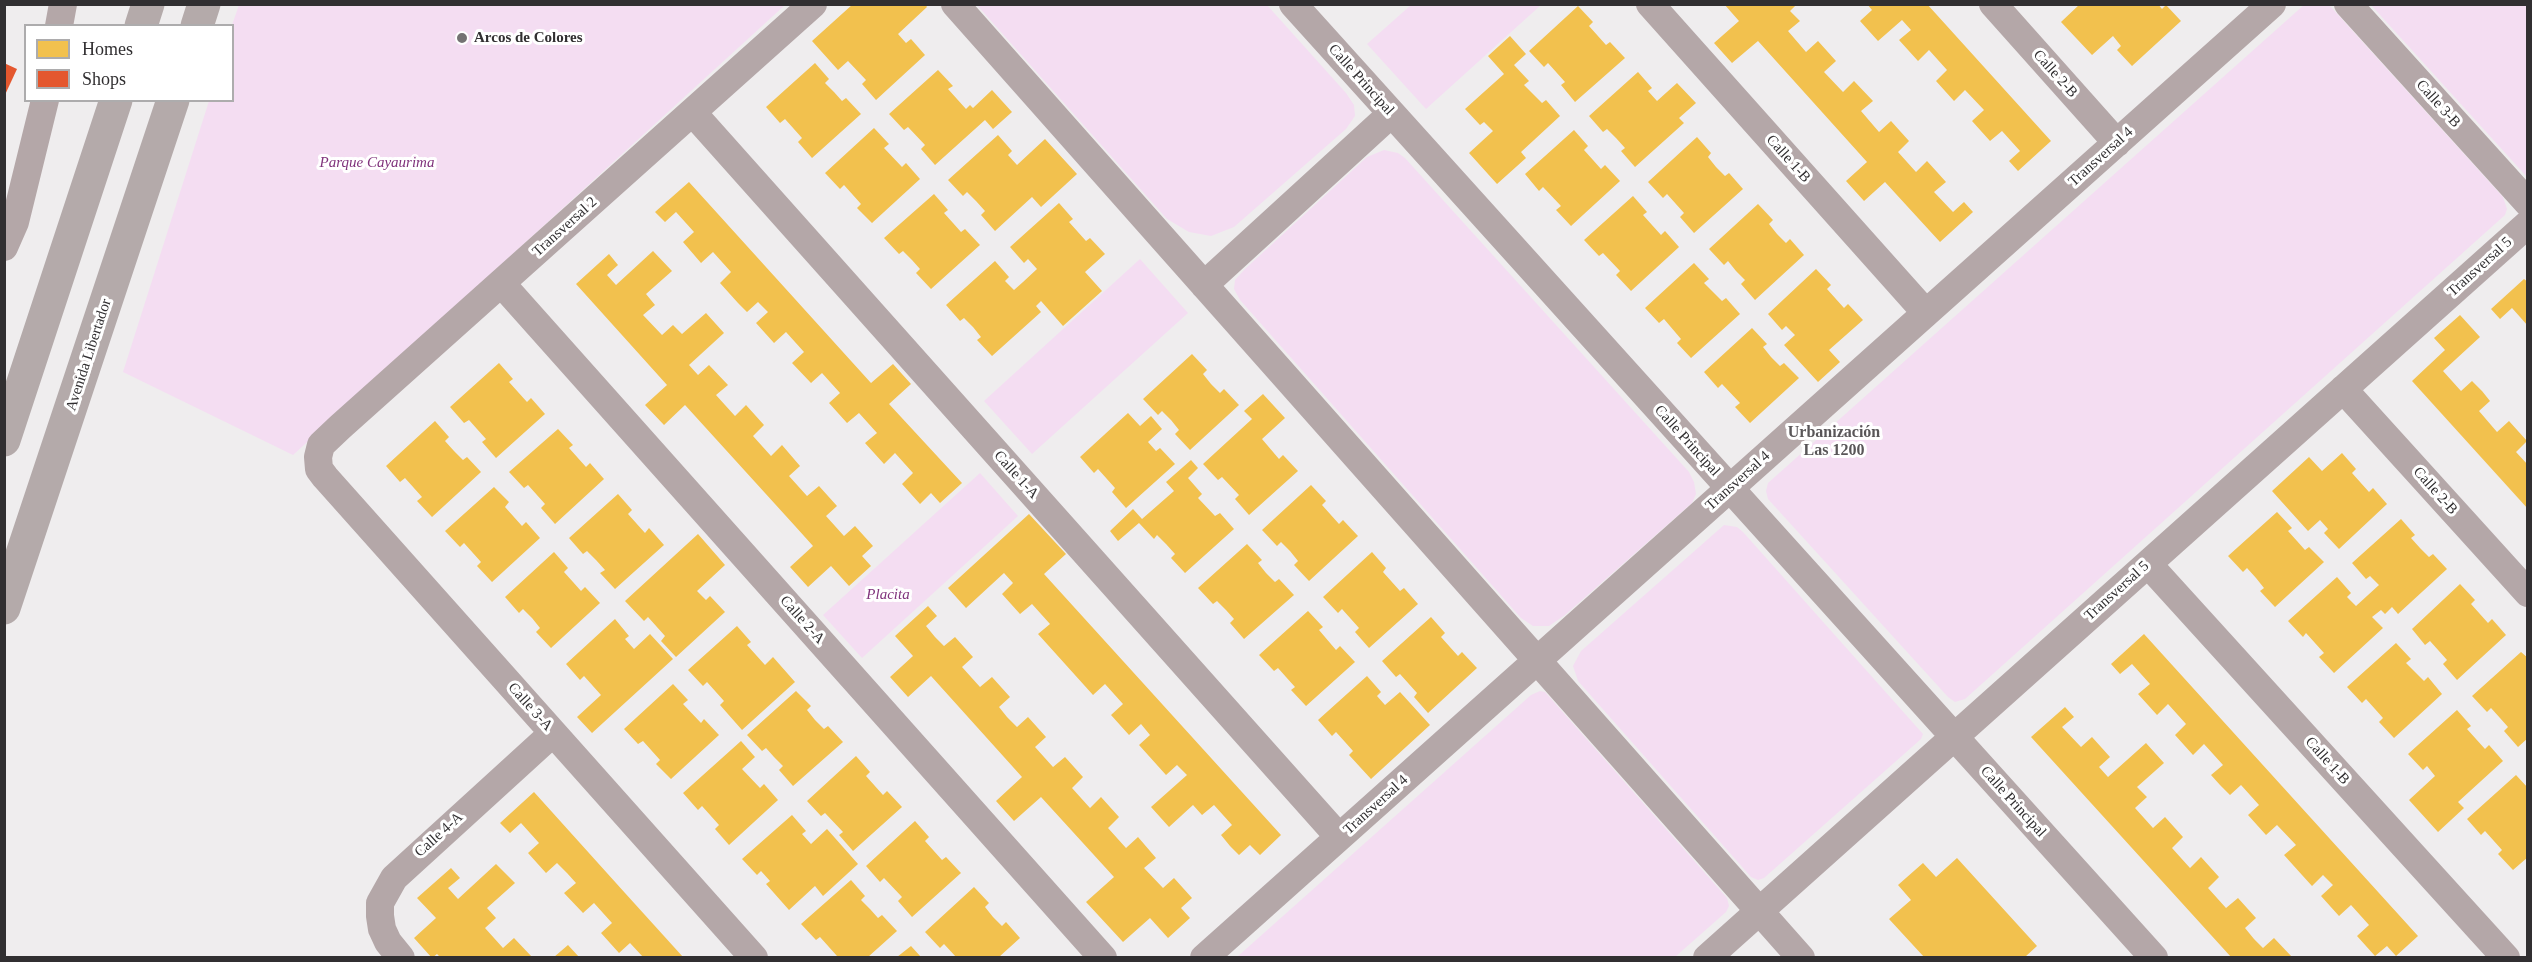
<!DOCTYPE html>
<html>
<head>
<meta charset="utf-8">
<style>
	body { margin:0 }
	#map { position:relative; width:2532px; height:962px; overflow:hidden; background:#efedee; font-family:Georgia,serif }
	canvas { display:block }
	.frame { position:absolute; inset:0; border:6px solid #312f31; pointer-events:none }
	.legend { position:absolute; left:24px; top:24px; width:210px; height:78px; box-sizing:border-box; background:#fff; border:2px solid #adacad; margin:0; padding:8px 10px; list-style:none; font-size:18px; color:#312f31 }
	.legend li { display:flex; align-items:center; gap:12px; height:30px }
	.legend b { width:30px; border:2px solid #adacad }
</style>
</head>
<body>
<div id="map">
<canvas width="2532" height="962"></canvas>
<div class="frame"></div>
<ul class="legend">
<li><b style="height:16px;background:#f2c14e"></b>Homes</li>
<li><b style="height:16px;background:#e4572e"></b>Shops</li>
</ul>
</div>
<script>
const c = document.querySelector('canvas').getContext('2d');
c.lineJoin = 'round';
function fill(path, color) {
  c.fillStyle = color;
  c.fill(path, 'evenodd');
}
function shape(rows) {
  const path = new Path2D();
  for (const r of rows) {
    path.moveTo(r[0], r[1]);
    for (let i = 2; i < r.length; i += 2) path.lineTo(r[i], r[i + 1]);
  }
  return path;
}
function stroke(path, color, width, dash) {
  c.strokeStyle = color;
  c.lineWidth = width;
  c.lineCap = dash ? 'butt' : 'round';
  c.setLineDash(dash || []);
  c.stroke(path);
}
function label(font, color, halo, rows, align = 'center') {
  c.font = font + ' Georgia,serif';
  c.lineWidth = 6;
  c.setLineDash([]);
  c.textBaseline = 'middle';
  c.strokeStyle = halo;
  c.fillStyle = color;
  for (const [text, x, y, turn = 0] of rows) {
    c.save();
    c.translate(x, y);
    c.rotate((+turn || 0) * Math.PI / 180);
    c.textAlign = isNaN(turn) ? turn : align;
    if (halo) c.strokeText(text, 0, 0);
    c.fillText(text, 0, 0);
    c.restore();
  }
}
const green = shape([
	[2305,4,2328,5,2331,7,2503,197,2507,209,2505,215,1965,699,1955,702,1948,697,1768,499,1766,491,1768,483],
	[239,5,785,5,293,455,123,372,209,101,232,100,232,25],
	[977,5,1267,5,1346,93,1354,105,1355,116,1346,129,1234,227,1211,236,1189,232,1167,219],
	[1411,5,1411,4,1541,5,1426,109,1367,44],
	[2371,5,2527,5,2527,177],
	[1384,150,1398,153,1405,158,1689,472,1694,482,1696,494,1692,503,1565,615,1549,626,1533,626,1521,618,1240,300,1234,289,1235,280,1245,269,1367,157],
	[1140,259,1188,313,1032,454,984,401],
	[980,473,1018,516,862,658,823,615],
	[1724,525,1737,527,1743,532,1923,734,1921,739,1764,878,1758,880,1751,877,1578,681,1573,666,1581,651],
	[1540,691,1545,692,1727,898,1729,906,1726,912,1675,957,1237,957,1531,695]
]);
const homes = shape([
	[853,4,925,4,927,7,898,34,906,43,911,39,925,55,876,100,862,84,866,80,848,61,838,70,812,41],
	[1724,4,1797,4,1790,11,1800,21,1788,31,1806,52,1818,41,1836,61,1824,72,1843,92,1854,81,1873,101,1861,111,1879,132,1891,121,1909,141,1898,152,1916,172,1927,161,1937,172,1946,182,1934,192,1953,212,1964,202,1973,212,1940,242,1885,182,1864,201,1846,181,1867,162,1758,41,1732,63,1714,43,1739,21],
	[1867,4,1927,4,2051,141,2018,171,2009,161,2020,151,2002,131,1990,141,1972,121,1984,110,1965,90,1954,101,1936,81,1947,70,1929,50,1918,61,1899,40,1911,30,1902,20,1878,41,1860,21,1872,10],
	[2080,4,2158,4,2162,9,2166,5,2181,21,2132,66,2117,50,2121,46,2113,36,2092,55,2061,22],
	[1578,6,1593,22,1589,26,1606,45,1610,42,1625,58,1575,102,1561,85,1565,82,1548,63,1544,67,1529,51],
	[1510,36,1526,54,1514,65,1529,81,1524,85,1542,103,1546,100,1560,116,1521,152,1526,158,1497,184,1469,153,1493,131,1484,122,1480,125,1465,109,1504,74,1488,56],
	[815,63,829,79,825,83,834,92,842,101,846,98,861,114,812,158,798,142,802,138,785,119,780,123,766,107],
	[938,70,953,86,948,89,966,109,970,105,973,108,992,90,1012,112,993,129,985,120,935,165,921,149,925,145,908,127,904,130,889,114],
	[1638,72,1652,88,1648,91,1657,101,1677,83,1696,103,1679,118,1684,123,1635,167,1621,151,1625,148,1616,138,1607,129,1603,132,1589,116],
	[874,128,889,144,884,148,902,167,906,163,920,179,872,223,857,208,861,204,844,185,840,189,825,173],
	[1574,130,1588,146,1584,150,1593,160,1601,169,1605,165,1620,181,1571,226,1556,210,1561,206,1543,187,1539,191,1525,174],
	[998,135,1012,151,1008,155,1017,165,1045,139,1077,174,1041,207,1032,197,995,231,981,215,985,211,976,201,967,192,963,196,948,180],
	[1697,137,1711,153,1708,157,1716,167,1725,176,1729,173,1743,189,1694,233,1680,217,1684,213,1667,194,1663,198,1648,182],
	[689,182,871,383,893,364,911,384,889,404,962,483,940,503,931,493,920,504,902,484,913,473,895,453,884,464,865,443,877,433,859,413,847,423,829,403,840,393,822,373,811,383,792,363,804,352,786,332,774,343,756,323,768,312,758,302,747,312,738,303,720,283,731,272,713,252,701,263,683,242,694,232,676,212,665,222,655,212],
	[934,194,948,210,944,213,953,223,961,232,965,229,980,245,931,289,916,273,920,269,912,260,903,251,899,254,884,238],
	[1633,196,1647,212,1643,215,1661,235,1665,231,1679,247,1631,291,1616,275,1620,271,1603,253,1599,256,1584,240],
	[1059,203,1073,219,1069,222,1086,241,1090,238,1105,254,1085,272,1102,291,1063,326,1041,301,1036,306,1041,312,992,356,977,340,981,337,973,327,964,318,960,321,946,305,995,261,1009,277,1005,281,1014,290,1023,282,1037,269,1028,259,1024,263,1010,247],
	[1758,204,1773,220,1769,224,1777,234,1786,243,1790,239,1804,255,1755,300,1741,284,1745,280,1736,271,1728,261,1724,265,1709,249],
	[653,251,672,271,646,294,655,305,643,315,662,335,673,325,682,334,706,313,724,333,689,365,698,375,709,365,728,385,716,395,725,405,735,416,746,405,764,425,753,436,771,456,782,445,800,466,789,476,807,496,819,486,837,506,826,516,844,536,855,526,873,546,862,556,871,566,849,586,831,566,808,587,790,567,813,546,795,526,685,405,664,425,645,405,667,385,576,284,609,254,618,265,607,275,616,285],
	[1694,263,1709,279,1704,283,1722,301,1726,298,1740,314,1691,358,1677,343,1681,339,1664,319,1659,323,1645,308],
	[1816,269,1831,285,1827,289,1844,308,1848,304,1863,320,1829,350,1840,362,1818,382,1784,345,1795,335,1786,326,1782,330,1768,314],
	[2524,279,2528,282,2528,326,2512,308,2500,319,2491,309],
	[2460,315,2480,337,2443,371,2461,391,2472,381,2482,391,2490,401,2479,411,2497,432,2509,421,2527,441,2516,452,2528,465,2528,509,2412,381,2445,350,2434,338],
	[1752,328,1767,344,1763,347,1771,357,1780,366,1784,363,1799,378,1750,423,1735,407,1740,403,1722,384,1718,388,1704,372],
	[1192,354,1207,370,1203,374,1211,384,1220,393,1224,389,1239,405,1190,450,1175,434,1179,430,1171,420,1162,411,1158,415,1143,399],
	[499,363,513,379,509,382,527,402,531,398,545,414,496,458,482,442,486,439,477,429,469,420,464,423,450,407],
	[1263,394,1285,418,1262,439,1279,459,1283,455,1298,471,1249,515,1235,499,1239,495,1222,477,1218,480,1203,464,1252,419,1244,411],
	[1128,413,1140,426,1151,416,1162,429,1148,442,1156,451,1160,448,1175,464,1126,508,1112,492,1115,488,1098,469,1094,473,1080,457],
	[435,421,449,437,445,441,454,451,463,460,467,457,481,472,432,517,417,501,422,497,405,478,400,482,386,466],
	[558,429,573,445,569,448,586,467,590,463,604,479,555,524,541,508,545,504,528,485,524,488,509,472],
	[2342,453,2356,469,2352,473,2369,492,2373,488,2387,504,2339,549,2324,533,2328,529,2320,520,2308,531,2272,491,2309,457,2322,471],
	[1191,460,1198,468,1188,478,1202,494,1198,498,1215,516,1220,513,1234,529,1185,573,1171,558,1175,554,1166,544,1157,535,1154,539,1139,523,1118,541,1110,531,1133,509,1142,519,1174,491,1166,482],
	[1311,485,1326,501,1322,505,1339,524,1343,520,1358,536,1309,581,1294,565,1298,561,1290,551,1281,542,1277,546,1262,530],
	[494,487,509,502,505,507,522,526,526,522,540,538,492,582,477,566,481,562,464,543,460,547,445,531],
	[618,494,632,510,628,514,645,533,649,528,664,545,615,589,600,573,605,570,596,560,587,551,583,554,569,538],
	[2277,512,2292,528,2288,531,2297,541,2305,550,2309,547,2324,562,2275,607,2260,591,2264,588,2256,578,2247,568,2243,572,2228,556],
	[1029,514,1066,554,1044,574,1281,835,1260,855,1250,845,1239,855,1230,846,1221,835,1232,825,1214,805,1202,815,1193,805,1169,827,1151,807,1187,775,1177,765,1166,775,1139,745,1150,735,1141,724,1129,735,1111,715,1123,704,1105,684,1093,695,1038,634,1050,624,1032,604,1020,614,1002,594,1013,583,1004,573,966,608,948,588],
	[2401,519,2415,535,2411,538,2420,548,2429,557,2433,554,2447,569,2398,614,2392,607,2385,614,2381,610,2372,617,2383,628,2334,673,2319,657,2324,653,2306,633,2303,637,2288,621,2337,577,2351,593,2347,597,2356,606,2379,585,2370,576,2366,579,2352,563],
	[698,534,725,565,697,591,706,600,710,596,725,612,676,657,661,641,665,636,648,617,644,621,625,601],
	[1247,544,1262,560,1258,563,1266,573,1275,582,1279,579,1294,595,1244,639,1230,623,1234,619,1226,610,1217,601,1213,604,1198,588],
	[554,552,568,568,564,572,573,582,581,591,585,587,600,603,551,648,536,632,540,628,532,618,523,609,519,613,505,597],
	[1372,552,1386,568,1383,572,1400,591,1404,588,1418,604,1369,648,1355,632,1359,628,1342,609,1338,613,1323,597],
	[2460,584,2475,600,2471,604,2488,623,2492,619,2506,635,2457,680,2443,664,2447,660,2430,641,2425,645,2412,629],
	[928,606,937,616,926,626,935,637,944,646,955,637,973,657,962,667,980,687,992,677,1010,697,999,707,1007,717,1017,727,1028,717,1046,737,1035,747,1053,767,1065,757,1083,777,1072,788,1090,808,1101,797,1119,817,1108,828,1126,848,1138,837,1156,858,1144,868,1163,888,1174,878,1192,898,1181,908,1190,918,1168,938,1150,918,1123,942,1086,902,1114,877,1041,797,1014,821,996,801,1022,777,931,676,908,697,890,677,913,656,895,636],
	[1308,611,1323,627,1319,630,1336,650,1340,646,1355,662,1306,706,1291,690,1295,687,1286,677,1278,668,1274,671,1259,655],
	[1431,617,1445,633,1441,637,1458,656,1462,652,1477,668,1428,713,1414,697,1417,693,1400,674,1396,677,1382,661],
	[615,619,629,636,625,639,634,649,650,634,673,659,592,733,577,717,601,695,584,676,580,680,566,664],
	[737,626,751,642,747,645,765,665,773,657,795,682,742,730,720,705,724,701,707,682,703,686,688,670],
	[2144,634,2418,936,2396,956,2387,946,2375,956,2357,936,2369,925,2351,905,2339,916,2321,896,2333,885,2323,875,2312,886,2302,875,2284,855,2296,845,2277,825,2266,835,2248,815,2259,805,2241,785,2230,795,2220,785,2211,775,2223,765,2204,744,2193,755,2175,735,2186,724,2168,704,2157,715,2148,705,2138,694,2150,684,2132,664,2120,674,2111,664],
	[2396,643,2411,659,2406,663,2424,681,2428,677,2442,694,2394,738,2379,722,2383,718,2375,709,2366,699,2362,703,2347,687],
	[2521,652,2528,658,2528,738,2518,747,2504,731,2508,727,2500,718,2491,708,2487,712,2472,696],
	[1367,676,1381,692,1377,696,1385,705,1400,692,1430,725,1371,779,1349,755,1353,751,1345,742,1336,732,1332,736,1318,720],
	[673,684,688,700,683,704,701,723,704,719,719,735,671,779,656,764,660,760,643,741,638,744,624,729],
	[796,691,811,706,807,710,815,720,824,729,828,726,843,742,793,786,779,770,783,766,774,757,766,748,762,751,747,735],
	[2065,707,2074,717,2062,727,2081,747,2092,737,2110,757,2099,767,2108,777,2146,743,2164,763,2137,787,2147,797,2135,808,2153,828,2165,817,2183,837,2172,848,2190,868,2201,857,2219,877,2208,888,2226,908,2238,898,2256,918,2245,928,2254,939,2263,948,2274,938,2292,957,2231,957,2031,737],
	[2457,710,2471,726,2467,729,2485,749,2489,745,2503,761,2458,802,2464,808,2438,832,2409,800,2435,776,2427,766,2423,770,2408,754],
	[741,741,755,757,742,769,760,788,764,784,778,800,729,845,715,829,719,825,702,806,698,810,683,793],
	[856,756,870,772,866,776,883,795,887,791,902,807,853,851,839,835,843,832,825,813,821,816,807,801],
	[2516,775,2528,788,2528,857,2513,870,2498,854,2502,850,2485,831,2481,835,2467,819],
	[534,792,625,893,683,957,643,957,630,943,619,953,601,933,612,923,594,903,583,913,564,893,576,883,567,873,557,863,546,873,528,853,539,843,521,823,510,833,500,823],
	[792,815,806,831,802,834,811,844,827,829,858,864,823,896,815,886,789,910,766,884,770,881,761,871,757,875,742,859],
	[915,821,929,837,925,841,942,860,946,857,961,873,912,917,898,901,902,897,884,878,880,882,866,866],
	[1957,858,2037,946,2025,957,1924,957,1889,919,1911,900,1898,885,1923,863,1936,877],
	[496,864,515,883,487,908,496,918,485,928,503,948,514,938,532,957,440,957,437,954,432,958,414,938,436,918,417,898,451,868,460,878,448,888,458,899],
	[851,880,865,896,861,900,870,909,878,918,882,915,897,931,868,957,835,957,837,956,820,937,816,940,801,924],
	[974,887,989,903,985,907,993,917,1002,926,1006,922,1020,938,999,957,956,957,944,944,940,948,925,932],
	[568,945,579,957,554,957],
	[911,946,921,957,897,957]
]);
const shops = shape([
	[4,63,17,69,4,97]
]);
const street = shape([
	[955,4,1801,958],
	[1293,4,2154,958],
	[1650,4,1926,313],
	[1993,4,2117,143],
	[2348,4,2528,203],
	[59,26,63,4],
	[693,113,1339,837],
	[4,247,15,222,45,100],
	[501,283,1103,958],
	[1204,285,1391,114],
	[2343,389,2528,593],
	[2148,564,2506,958],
	[401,958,388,942,382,929,380,916,380,903,394,878,553,733],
	[754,958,325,477,319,469,318,457,321,445,340,427,813,4],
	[1204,958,2272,4],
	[1707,958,2528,224]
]);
const primary = shape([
	[141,26,148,4],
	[197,26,204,4],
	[4,440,116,100],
	[4,608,173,100]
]);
const markers = [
	[462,38,6,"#747273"]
];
const poiNames = [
	["Arcos de Colores",474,38]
];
const streetNames = [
	["Calle 2-B",2055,74,48],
	["Calle Principal",1361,80,48],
	["Calle 3-B",2438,104,48],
	["Transversal 4",2101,157,-42],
	["Calle 1-B",1788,159,48],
	["Transversal 2",565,227,-42],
	["Transversal 5",2480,267,-42],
	["Avenida Libertador",89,355,-72],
	["Calle Principal",1687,441,48],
	["Calle 1-A",1016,475,48],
	["Transversal 4",1738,481,-42],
	["Calle 2-B",2435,491,48],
	["Transversal 5",2117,591,-42],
	["Calle 2-A",802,620,48],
	["Calle 3-A",530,707,48],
	["Calle 1-B",2327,761,48],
	["Calle Principal",2013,802,48],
	["Transversal 4",1376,805,-42],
	["Calle 4-A",439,835,-42]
];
const parkNames = [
	["Parque Cayaurima",377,163],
	["Placita",888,595]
];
const neighbourhoodNames = [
	["Urbanización",1834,433],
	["Las 1200",1834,451]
];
fill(green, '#f4ddf2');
fill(homes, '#f2c14e');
fill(shops, '#e4572e');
stroke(street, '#b4a7a8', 28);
stroke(primary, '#b4aaaa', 33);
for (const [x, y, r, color] of markers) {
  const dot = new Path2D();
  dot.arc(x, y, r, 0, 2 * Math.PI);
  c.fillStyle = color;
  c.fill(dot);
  stroke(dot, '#fff', 2);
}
label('bold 15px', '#312f31', '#fff', poiNames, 'left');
label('15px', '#312f31', '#fff', streetNames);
label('italic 15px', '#80337c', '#fff', parkNames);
label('bold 16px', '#595658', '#fff', neighbourhoodNames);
</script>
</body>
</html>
